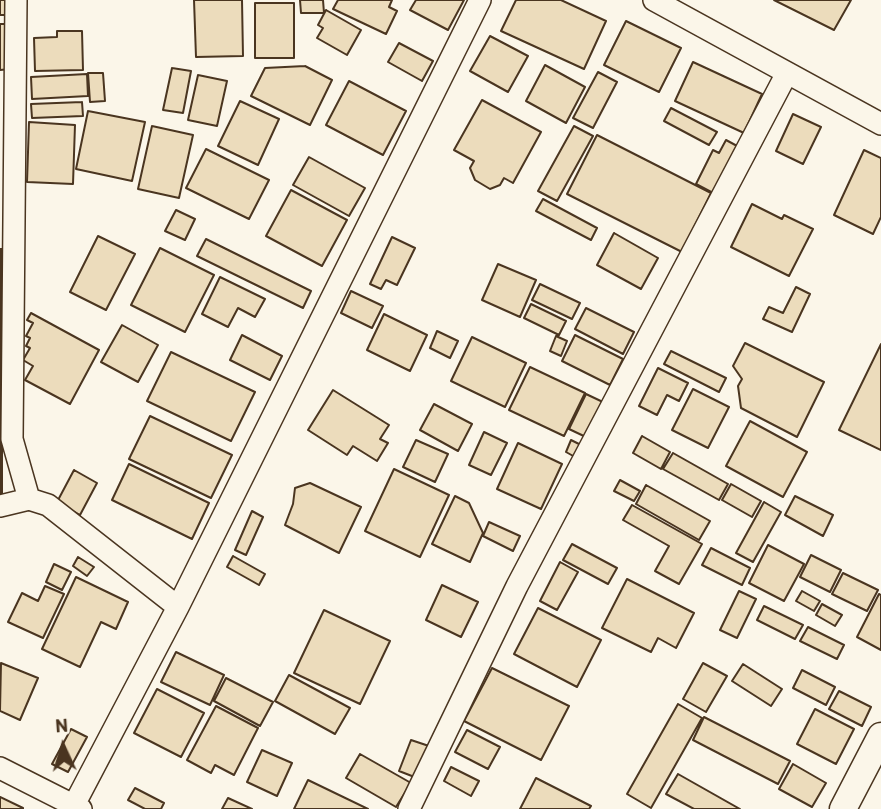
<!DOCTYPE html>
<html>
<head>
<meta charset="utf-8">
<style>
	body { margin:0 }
	#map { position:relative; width:881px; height:809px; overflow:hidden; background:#fbf6e9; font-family:Barlow,sans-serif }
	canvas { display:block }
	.north { position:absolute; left:28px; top:711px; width:70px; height:70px; -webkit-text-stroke:5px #fbf6e9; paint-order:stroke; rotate:356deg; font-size:19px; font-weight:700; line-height:28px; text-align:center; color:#4a3520 }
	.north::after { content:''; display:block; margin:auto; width:24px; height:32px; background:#4a3520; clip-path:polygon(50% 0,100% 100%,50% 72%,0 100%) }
</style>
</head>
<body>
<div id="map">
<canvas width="881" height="809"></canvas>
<div class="north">N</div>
</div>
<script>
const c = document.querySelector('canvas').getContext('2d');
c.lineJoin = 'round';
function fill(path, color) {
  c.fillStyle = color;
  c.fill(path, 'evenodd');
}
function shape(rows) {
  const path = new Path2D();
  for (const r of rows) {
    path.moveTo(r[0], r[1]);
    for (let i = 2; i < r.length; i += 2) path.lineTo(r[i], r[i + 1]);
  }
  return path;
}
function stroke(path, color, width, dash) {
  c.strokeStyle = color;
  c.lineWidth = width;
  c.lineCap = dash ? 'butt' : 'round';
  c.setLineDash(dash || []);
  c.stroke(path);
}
const building = shape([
	[0,0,7,0,8,15,0,15,0,0],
	[194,0,242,0,243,56,196,57,194,0],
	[300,0,323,0,324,13,301,13,300,0],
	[338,0,392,0,389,7,397,11,386,34,333,9,338,0],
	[416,0,464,0,448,30,410,10,416,0],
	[516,0,561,0,606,21,584,69,501,31,516,0],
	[774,0,851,0,834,30,774,0],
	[255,3,294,3,294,58,255,58,255,3],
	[326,10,361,30,347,55,317,38,323,28,318,25,326,10],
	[626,21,681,48,659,92,604,65,626,21],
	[0,24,7,24,10,69,0,70,0,24],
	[57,31,82,31,83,70,35,71,34,38,57,37,57,31],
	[490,36,528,56,508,92,470,71,490,36],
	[399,43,433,61,422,81,388,62,399,43],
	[693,62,762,94,744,133,675,101,693,62],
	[545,65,585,87,566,123,526,101,545,65],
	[305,66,332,80,310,125,251,96,265,68,305,66],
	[172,68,191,71,183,113,163,110,172,68],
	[598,72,617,82,593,128,573,118,598,72],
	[88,73,103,73,105,101,90,102,88,73],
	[87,74,88,96,32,99,31,77,87,74],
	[198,75,227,81,217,126,188,120,198,75],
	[349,81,406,111,383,155,326,125,349,81],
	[482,100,541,132,513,183,504,178,500,185,490,189,475,180,470,168,474,161,454,150,482,100],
	[240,101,279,119,258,165,218,146,240,101],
	[82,102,83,116,32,118,31,104,82,102],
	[671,108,717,132,709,145,664,121,671,108],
	[88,111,145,122,132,181,76,169,88,111],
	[793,114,821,127,803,164,776,151,793,114],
	[29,122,75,125,73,184,27,182,29,122],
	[152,126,193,135,179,198,138,189,152,126],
	[574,126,593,136,557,201,538,191,574,126],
	[597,135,711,193,682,252,567,194,597,135],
	[726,140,739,147,715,194,696,184,713,150,719,153,726,140],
	[206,149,269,180,249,219,186,188,206,149],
	[864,150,881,158,881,217,873,234,834,215,864,150],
	[309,157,365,188,349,216,293,185,309,157],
	[291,190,347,220,322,266,266,236,291,190],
	[543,199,597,228,591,240,536,211,543,199],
	[752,204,782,219,784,215,813,229,789,276,731,247,752,204],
	[176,210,195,219,185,240,165,231,176,210],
	[614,233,658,258,641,289,597,265,614,233],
	[98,236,135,254,106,310,70,292,98,236],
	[392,237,415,248,397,285,386,280,381,289,370,284,392,237],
	[206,239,311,291,303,308,197,256,206,239],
	[160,248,214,275,185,332,131,305,160,248],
	[0,249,2,249,2,502,0,502,0,249],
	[498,264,536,280,520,317,482,300,498,264],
	[220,277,265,299,255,317,238,308,228,327,202,314,220,277],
	[540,284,580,303,572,319,532,300,540,284],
	[796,287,810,294,792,332,763,319,769,307,783,313,796,287],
	[351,291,383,306,372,328,341,313,351,291],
	[531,304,566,321,559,335,524,318,531,304],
	[586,308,634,332,623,354,575,329,586,308],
	[31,313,99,350,70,404,25,380,33,366,23,360,30,348,26,346,30,338,26,336,33,323,27,320,31,313],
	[384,314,427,335,410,371,367,350,384,314],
	[122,325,158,345,138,382,101,362,122,325],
	[437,331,458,341,450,358,430,348,437,331],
	[242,335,282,356,270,380,230,360,242,335],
	[575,335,623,359,610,385,562,361,575,335],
	[556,336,567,341,561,356,550,351,556,336],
	[472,337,526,363,505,407,451,381,472,337],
	[745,343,824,382,797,437,741,408,738,386,742,379,733,366,745,343],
	[881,344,881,450,839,430,881,344],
	[671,351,726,378,719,392,664,364,671,351],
	[171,352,255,392,231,441,147,401,171,352],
	[530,367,585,393,564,436,509,410,530,367],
	[658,368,688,383,679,401,667,395,657,415,639,406,658,368],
	[693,389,729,407,708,448,672,430,693,389],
	[333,390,389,425,380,439,388,443,377,461,353,446,347,455,308,430,333,390],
	[586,394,605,403,588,438,569,429,586,394],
	[434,404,472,424,458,451,420,430,434,404],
	[150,416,232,455,211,498,129,459,150,416],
	[750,421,807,452,783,497,726,466,750,421],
	[484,432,507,443,491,475,469,465,484,432],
	[642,436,670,452,661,469,633,453,642,436],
	[416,440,448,454,435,482,403,467,416,440],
	[571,440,581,445,575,457,566,452,571,440],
	[518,443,562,464,541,509,497,489,518,443],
	[673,453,728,484,719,500,663,469,673,453],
	[129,464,209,503,192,539,112,500,129,464],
	[394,469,449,495,420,557,365,531,394,469],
	[74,470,97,483,80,515,57,502,74,470],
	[620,480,640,491,634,501,614,491,620,480],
	[310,483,361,507,339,553,285,525,293,504,295,488,310,483],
	[731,484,761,501,752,517,722,500,731,484],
	[646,485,710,521,699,540,636,504,646,485],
	[455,496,469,503,483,533,470,562,432,544,455,496],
	[795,496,833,515,823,536,785,515,795,496],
	[764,502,781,512,753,562,736,553,764,502],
	[632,505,702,544,679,584,655,571,669,546,623,520,632,505],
	[252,511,263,517,246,555,235,550,252,511],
	[489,522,520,536,513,551,483,536,489,522],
	[572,544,617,568,608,584,563,560,572,544],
	[768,545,804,564,784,601,749,583,768,545],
	[711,548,750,568,742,585,702,565,711,548],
	[811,555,841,570,830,592,800,577,811,555],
	[233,556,265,574,259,585,227,567,233,556],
	[78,557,94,567,87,576,73,566,78,557],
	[560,562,578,572,557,610,540,601,560,562],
	[54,564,71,572,62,590,46,582,54,564],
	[843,573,878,590,867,611,832,594,843,573],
	[76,577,128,602,116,629,101,622,80,667,42,649,76,577],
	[627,579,694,613,676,648,658,638,651,652,602,628,627,579],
	[442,585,478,602,461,637,426,620,442,585],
	[45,586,64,594,43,638,8,622,22,593,38,601,45,586],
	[739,591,756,599,737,638,720,630,739,591],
	[802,591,820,601,814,611,796,601,802,591],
	[879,594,881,595,881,650,857,637,879,594],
	[822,604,842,615,835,626,816,615,822,604],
	[764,606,803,625,795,639,757,620,764,606],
	[538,608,601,640,577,687,514,654,538,608],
	[324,610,390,641,360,704,294,673,324,610],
	[808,627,844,645,837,659,800,641,808,627],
	[176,652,224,675,210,705,161,682,176,652],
	[1,663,38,678,20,720,0,711,1,663],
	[703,663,727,676,706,712,683,699,703,663],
	[743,664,782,689,771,706,732,681,743,664],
	[492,668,569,706,541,760,464,721,492,668],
	[802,670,835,687,826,705,793,688,802,670],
	[289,675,350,708,335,734,275,701,289,675],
	[226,678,273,702,260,726,214,701,226,678],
	[157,689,204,713,181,757,134,733,157,689],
	[839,691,871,707,862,726,829,709,839,691],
	[678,704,702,718,651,808,627,794,678,704],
	[216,706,258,728,234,775,215,765,211,773,187,760,216,706],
	[815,709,854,729,836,764,797,744,815,709],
	[704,717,790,761,778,784,693,740,704,717],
	[71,729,87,737,68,772,52,764,71,729],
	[467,730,500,747,488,769,455,752,467,730],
	[411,740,429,746,417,778,399,771,411,740],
	[262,750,292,763,277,796,247,782,262,750],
	[360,754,411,783,396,807,346,778,360,754],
	[793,764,826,783,812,807,779,789,793,764],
	[451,767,479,781,471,796,444,781,451,767],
	[678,774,740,809,694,809,666,794,678,774],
	[536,778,591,806,589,809,520,809,536,778],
	[308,780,368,809,294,809,308,780],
	[135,788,164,803,161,809,145,809,128,800,135,788],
	[0,797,23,808,23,809,0,809,0,797],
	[228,798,252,809,222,809,228,798]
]);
const minor = shape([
	[16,0,12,439,29,499],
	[654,0,881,124],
	[0,506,29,499,48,505,178,607],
	[0,768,81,809],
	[74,805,178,607,480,0],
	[409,809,517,586,787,73]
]);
const tertiary = shape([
	[843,809,881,736]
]);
fill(building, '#ecdcbc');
stroke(building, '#4a3520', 2);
stroke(minor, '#4a3520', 24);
stroke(tertiary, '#4a3520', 29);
stroke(minor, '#fbf6e9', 21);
stroke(tertiary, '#fbf6e9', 26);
</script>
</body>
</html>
